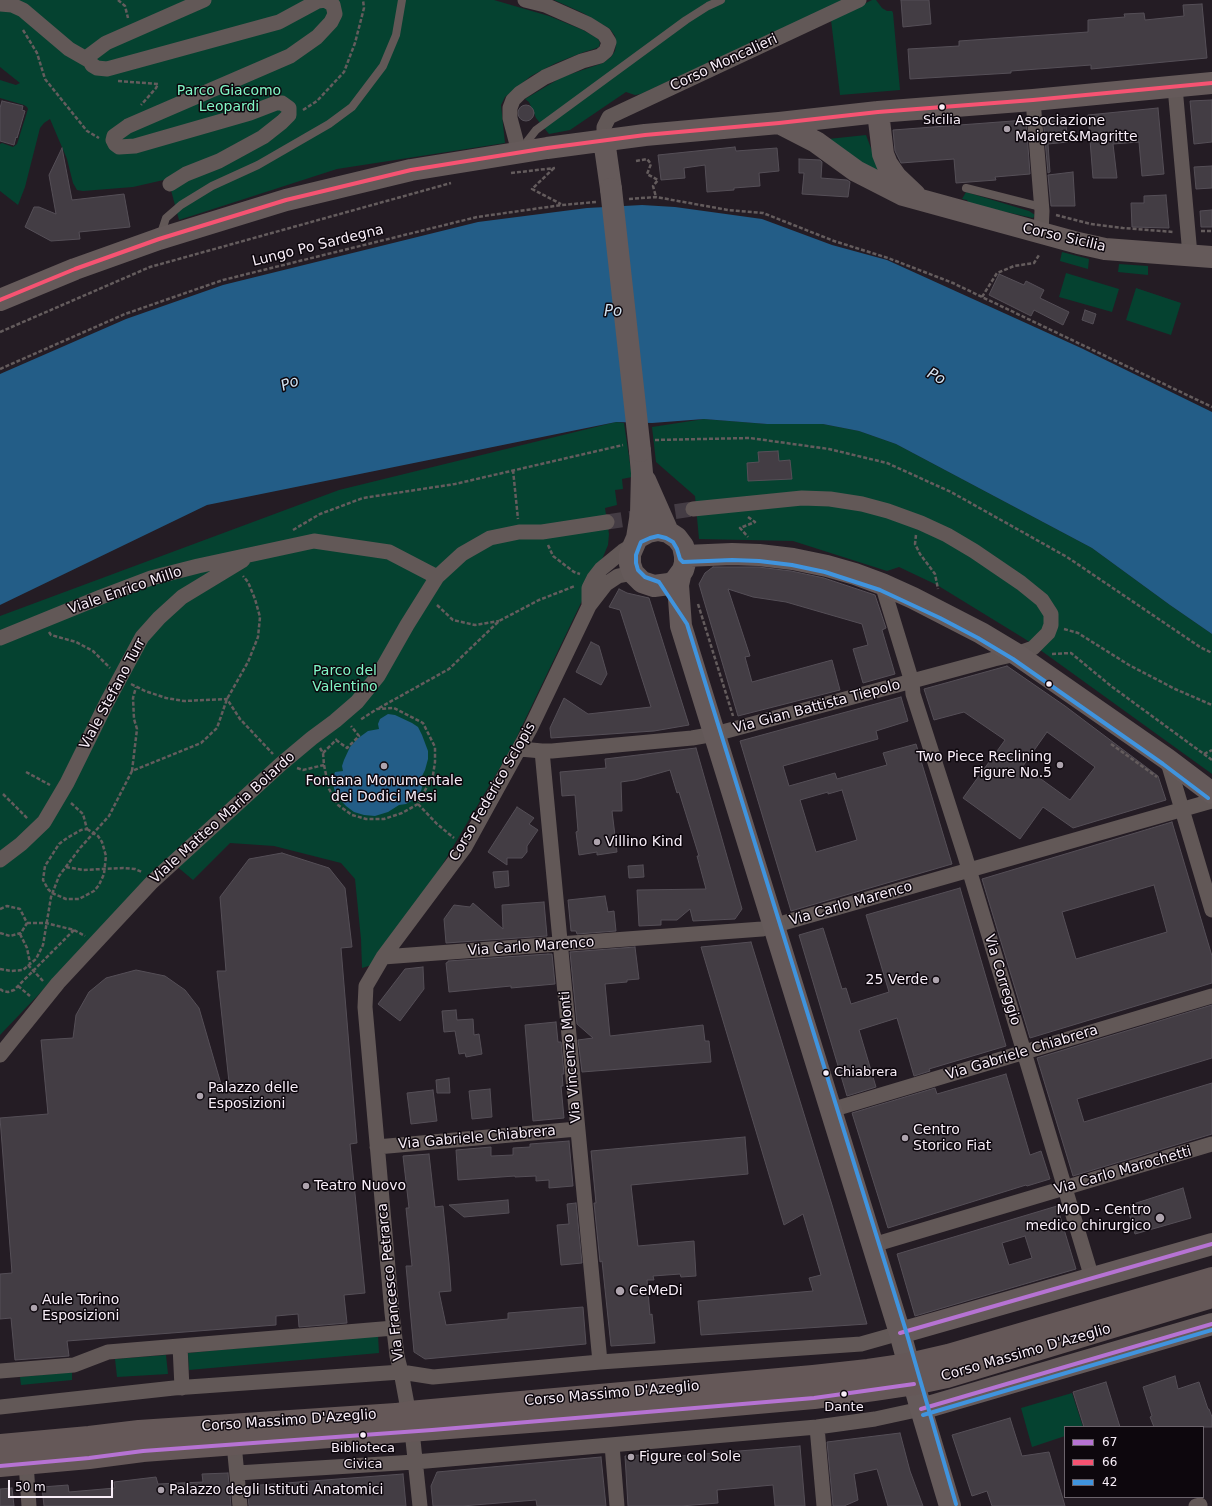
<!DOCTYPE html>
<html>
<head>
<meta charset="utf-8">
<style>
	body { margin:0 }
	#map { position:relative; width:1212px; height:1506px; overflow:hidden; background:#241c24; font-family:"DejaVu Sans",sans-serif }
	canvas { display:block }
	.legend { position:absolute; left:1064px; top:1426px; width:140px; height:72px; box-sizing:border-box; background:#0d070d; border:1px solid #6b636b; margin:0; padding:5px 7px; list-style:none; font-size:12px; color:#f8eef8 }
	.legend li { display:flex; align-items:center; gap:8px; height:20px }
	.legend b { width:20px; border:1px solid #6b636b }
	.scale { position:absolute; left:8px; top:1480px; width:105px; height:18px; box-sizing:border-box; border:2px solid #f8eef8; border-top:0; padding-left:5px; font-size:12px; line-height:14px; white-space:nowrap; color:#f8eef8; -webkit-text-stroke:3px #0d070d; paint-order:stroke }
</style>
</head>
<body>
<div id="map">
<canvas width="1212" height="1506"></canvas>
<ul class="legend">
<li><b style="height:5px;background:#b673d3"></b>67</li>
<li><b style="height:5px;background:#f65372"></b>66</li>
<li><b style="height:5px;background:#4094de"></b>42</li>
</ul>
<div class="scale">50 m</div>
</div>
<script>
const c = document.querySelector('canvas').getContext('2d');
c.lineJoin = 'round';
function fill(path, color) {
  c.fillStyle = color;
  c.fill(path, 'evenodd');
}
function shape(rows) {
  const path = new Path2D();
  for (const r of rows) {
    if (r.length === 3) {
      path.moveTo(r[0] + r[2], r[1]);
      path.arc(r[0], r[1], r[2], 0, 2 * Math.PI);
      continue;
    }
    path.moveTo(r[0], r[1]);
    for (let i = 2; i < r.length; i += 2) path.lineTo(r[i], r[i + 1]);
  }
  return path;
}
function stroke(path, color, width, dash) {
  c.strokeStyle = color;
  c.lineWidth = width;
  c.lineCap = dash ? 'butt' : 'round';
  c.setLineDash(dash || []);
  c.stroke(path);
}
function label(font, color, halo, rows, align = 'center') {
  c.font = font + ' "DejaVu Sans",sans-serif';
  c.lineWidth = 3;
  c.setLineDash([]);
  c.textBaseline = 'middle';
  c.strokeStyle = halo;
  c.fillStyle = color;
  for (const [text, x, y, turn = 0] of rows) {
    c.save();
    c.translate(x, y);
    c.rotate((+turn || 0) * Math.PI / 180);
    c.textAlign = isNaN(turn) ? turn : align;
    if (halo) c.strokeText(text, 0, 0);
    c.fillText(text, 0, 0);
    c.restore();
  }
}
const green = shape([
	[0,0,494,0,549,16,583,30,597,38,600,42,599,47,594,49,584,52,556,63,531,76,505,97,501,105,505,143,337,169,179,220,168,179,133,187,83,191,77,190,73,183,67,159,50,119,44,123,40,128,25,187,18,205,0,191,0,144,2,143,13,147,17,144,28,109,27,107,24,105,0,98,0,80,16,85,20,83,0,67],
	[554,0,844,0,641,94,635,95,626,92,570,130,549,134,536,118,529,102,525,99,562,77,603,63,611,57,615,51,616,43,615,36,610,29,583,13],
	[872,0,876,0,882,8,887,11,892,11,893,13,900,90,840,95,831,20],
	[866,135,878,167,877,171,874,173,828,139],
	[966,192,1029,211,1035,215,1033,218,969,204,967,200,962,199],
	[1062,252,1089,259,1088,269,1060,261],
	[1119,264,1148,266,1148,275,1118,272],
	[1066,273,1119,289,1112,312,1059,297],
	[1136,288,1181,303,1171,335,1126,320],
	[704,419,767,424,823,424,859,431,896,444,1092,548,1170,605,1212,634,1212,774,1025,639,937,585,899,567,887,571,793,541,699,539,695,496,656,462,652,427],
	[616,422,624,423,632,477,622,479,623,489,615,490,617,505,605,508,609,534,608,545,603,557,511,749,438,872,375,964,362,968,361,939,355,879,341,863,274,846,230,843,193,880,168,859,0,1035,0,616,339,490],
	[378,1335,379,1353,189,1370,188,1353],
	[166,1355,168,1374,117,1377,115,1359],
	[72,1372,72,1380,21,1385,20,1377],
	[1072,1393,1083,1427,1065,1427,1065,1436,1032,1447,1021,1408]
]);
const water = shape([
	[642,205,675,207,762,219,832,245,887,260,1081,348,1212,412,1212,634,1170,605,1092,548,896,444,859,431,823,424,767,424,704,419,652,423,616,422,207,505,0,605,0,374,126,319,223,285,478,222,587,208],
	[388,714,395,715,412,723,418,727,422,735,428,751,428,759,425,770,422,776,423,783,421,791,413,800,406,804,399,805,388,812,375,816,364,815,354,812,346,806,336,795,332,781,335,772,343,771,342,766,344,760,350,747,357,739,368,731,379,729,378,724,380,719]
]);
const building = shape([
	[901,0,929,0,931,24,903,27,901,0],
	[1202,4,1207,58,1091,69,1091,65,1011,71,1011,73,910,79,908,49,959,46,959,41,1088,32,1088,20,1125,17,1124,14,1144,13,1145,20,1184,16,1183,5,1202,4],
	[1212,100,1212,142,1194,144,1190,101,1212,100],
	[2,101,23,106,22,110,25,111,17,138,16,137,14,145,0,141,0,108,2,101],
	[526,113,8],
	[1158,108,1164,174,1142,176,1139,142,1113,144,1117,178,1093,178,1088,115,1158,108],
	[1065,116,1068,142,1048,144,1050,172,1048,173,1043,118,1065,116],
	[1026,120,1030,174,995,177,996,180,956,183,954,159,901,163,895,151,893,130,1026,120],
	[735,147,736,151,777,148,779,171,759,173,760,186,734,188,734,190,707,192,705,165,684,168,685,178,661,180,658,155,735,147],
	[62,148,72,200,124,194,130,227,79,232,80,239,51,241,25,227,34,207,39,207,56,214,49,175,62,148],
	[799,159,820,160,822,162,821,178,847,180,850,182,848,197,802,194,804,173,799,173,799,159],
	[1212,166,1212,188,1196,189,1194,167,1212,166],
	[1073,172,1075,206,1051,206,1048,175,1073,172],
	[1166,195,1169,228,1132,227,1131,203,1144,203,1144,196,1166,195],
	[1212,210,1212,227,1201,227,1200,211,1212,210],
	[999,274,1024,285,1026,281,1044,290,1040,298,1069,312,1063,325,1034,310,1031,316,989,295,999,274],
	[1085,310,1096,314,1093,324,1082,320,1085,310],
	[778,451,779,461,790,460,792,479,748,481,747,463,759,462,758,452,778,451],
	[713,567,758,567,791,571,824,578,875,595,886,628,882,630,895,674,863,683,853,649,868,645,862,624,786,602,753,597,728,589,750,656,745,657,752,682,832,660,840,690,738,716,699,584,705,573,713,567],
	[619,589,627,593,649,598,689,725,654,731,551,738,550,728,564,698,588,714,651,707,620,610,609,607,619,589],
	[591,642,599,646,607,674,601,685,576,672,591,642],
	[1007,666,1065,706,1158,776,1166,800,1073,828,1043,807,1020,839,963,798,1005,740,964,712,934,720,924,689,1007,666],
	[1047,732,1095,767,1070,800,1023,766,1047,732],
	[901,697,908,721,876,731,878,739,783,766,789,786,835,773,837,779,887,765,883,753,916,744,952,864,791,911,740,741,901,697],
	[842,790,857,840,816,852,800,800,828,792,828,794,842,790],
	[696,748,742,909,735,919,693,921,690,909,677,920,661,920,661,925,639,926,637,890,706,889,697,856,699,856,679,792,677,793,670,770,635,780,621,782,622,811,612,811,617,852,597,855,597,852,579,855,576,832,578,831,575,795,562,796,560,772,606,768,605,759,696,748],
	[517,807,534,818,529,824,538,830,527,846,527,852,522,858,507,858,507,865,488,852,517,807],
	[1172,822,1212,956,1212,983,1030,1038,982,879,1172,822],
	[1154,885,1167,932,1076,959,1062,912,1154,885],
	[282,853,329,868,345,888,352,947,341,948,357,1143,350,1144,365,1293,344,1295,347,1323,299,1327,298,1314,276,1316,276,1325,67,1341,69,1356,15,1360,11,1318,0,1319,0,1274,12,1273,0,1118,48,1114,41,1040,73,1038,76,1015,89,992,106,978,136,970,165,976,185,990,199,1008,221,1084,229,1082,217,971,226,971,220,897,249,859,282,853],
	[643,865,644,877,629,878,628,866,643,865],
	[508,871,509,886,495,888,493,872,508,871],
	[960,888,1006,1046,929,1069,930,1071,914,1076,897,1018,859,1030,876,1087,847,1096,799,935,823,928,842,989,846,988,851,1004,889,992,866,915,960,888],
	[605,896,608,912,614,911,616,931,577,934,576,931,571,931,568,900,605,896],
	[544,902,547,936,446,943,444,919,454,905,470,907,473,903,503,929,502,905,544,902],
	[751,942,832,1205,867,1324,701,1335,698,1301,813,1291,809,1278,821,1275,803,1214,784,1225,701,947,751,942],
	[635,947,639,979,627,980,627,982,605,984,610,1036,703,1025,705,1041,709,1041,711,1062,582,1072,578,1040,593,1038,577,1024,570,952,635,947],
	[548,954,552,954,555,984,511,988,511,986,449,992,446,963,448,962,448,961,548,954],
	[423,967,424,989,400,1021,378,1004,405,969,423,967],
	[1212,1005,1212,1058,1077,1099,1084,1122,1212,1083,1212,1134,1073,1176,1037,1058,1212,1005],
	[456,1010,457,1020,473,1019,474,1035,479,1034,482,1054,466,1057,465,1053,459,1054,455,1031,444,1032,442,1011,456,1010],
	[556,1022,558,1042,561,1042,564,1074,562,1074,563,1086,561,1086,564,1118,533,1121,525,1025,556,1022],
	[1006,1074,1030,1155,1041,1151,1050,1179,1027,1186,1026,1185,888,1228,852,1113,935,1088,937,1094,1006,1074],
	[449,1078,450,1093,437,1093,436,1080,449,1078],
	[490,1089,492,1117,472,1119,469,1091,490,1089],
	[433,1090,437,1121,411,1124,407,1093,433,1090],
	[745,1137,748,1174,631,1185,638,1246,694,1241,696,1276,681,1277,680,1274,653,1276,654,1280,647,1280,650,1315,652,1314,655,1343,611,1346,602,1261,600,1262,594,1203,596,1203,591,1151,745,1137],
	[569,1141,573,1186,549,1188,549,1180,536,1181,536,1176,515,1177,515,1176,458,1180,456,1150,491,1147,491,1156,513,1155,513,1148,530,1147,530,1144,569,1141],
	[429,1154,435,1207,443,1206,449,1263,451,1291,439,1292,446,1325,508,1319,508,1313,583,1307,586,1344,425,1359,414,1352,406,1266,412,1266,406,1208,409,1208,403,1156,429,1154],
	[1183,1188,1191,1218,1135,1234,1127,1206,1183,1188],
	[508,1200,509,1213,464,1217,449,1205,508,1200],
	[576,1203,582,1263,561,1265,557,1225,569,1224,567,1204,576,1203],
	[1057,1206,1076,1269,915,1316,897,1254,1057,1206],
	[1025,1236,1032,1258,1009,1265,1002,1243,1025,1236],
	[1175,1376,1178,1389,1199,1382,1208,1409,1209,1409,1212,1417,1212,1427,1154,1427,1150,1417,1152,1416,1143,1387,1175,1376],
	[1106,1382,1120,1427,1084,1427,1073,1392,1106,1382],
	[1010,1418,1022,1456,1049,1452,1065,1506,992,1506,987,1491,972,1496,952,1435,1010,1418],
	[900,1433,910,1471,923,1506,888,1506,877,1469,854,1474,858,1500,844,1506,833,1506,827,1442,900,1433],
	[800,1446,805,1506,775,1506,773,1485,717,1490,718,1503,681,1506,628,1506,625,1456,641,1455,642,1459,800,1446],
	[601,1457,606,1506,537,1506,536,1500,462,1506,433,1506,431,1486,437,1472,601,1457],
	[228,1473,231,1506,44,1506,42,1487,68,1485,69,1492,115,1488,114,1482,156,1477,158,1484,203,1482,202,1474,228,1473],
	[403,1474,406,1506,249,1506,247,1486,403,1474],
	[12,1488,14,1506,0,1506,0,1489,12,1488]
]);
const streetTunnel = shape([
	[607,522,693,509]
]);
const path = shape([
	[118,0,125,6,128,18],
	[23,30,37,53,45,79,87,131,99,138],
	[118,81,158,84,156,88,141,105],
	[303,110,317,101,344,72,355,43,364,8,363,0],
	[636,161,647,159,651,164,647,174,658,180,653,186,656,197],
	[554,168,532,189,561,204],
	[511,173,555,168],
	[629,199,656,197,728,210,763,213,834,241,888,258,953,283,982,297,1212,407],
	[1056,215,1091,224,1123,228,1174,232],
	[1201,231,1212,231],
	[982,297,997,273,1014,266,1034,263,1039,255],
	[0,332,150,267,451,183],
	[0,369,125,314,223,280,477,217,562,205,596,202],
	[655,440,750,438,829,449,887,463,951,492,1067,557,1200,647,1212,653],
	[513,470,518,519],
	[748,517,755,522,740,528,748,537],
	[293,530,320,514,363,498,455,484,623,445],
	[916,535,915,544,920,554,935,574,938,589],
	[548,545,553,556,574,572,580,574],
	[698,604,733,716],
	[437,605,453,620,475,625,499,621],
	[1064,629,1078,633,1129,665,1175,689,1212,705],
	[49,632,51,635,76,642,93,651,110,668],
	[1052,654,1071,653,1111,686,1212,760],
	[131,684,145,691,166,698,184,701,227,699,240,719,273,754],
	[379,708,449,669,499,621,539,600,575,586],
	[336,740,347,748,359,736,351,726],
	[1111,744,1157,777],
	[320,748,323,753,324,765,329,789,338,805,352,815,366,819,384,819,402,813,418,804,433,775,435,762,435,747,423,723,394,708,377,709,360,720],
	[323,753,337,739],
	[1204,754,1212,750],
	[297,768,303,770,324,765],
	[132,771,137,729,134,719,133,698,136,687],
	[26,772,50,785],
	[3,794,28,819],
	[71,803,83,814,87,829],
	[418,804,437,824,454,838],
	[87,829,98,836,102,842,106,856,104,874,99,885,94,891,79,899,66,899,52,893,48,889,43,880,45,866,59,844,67,838,81,830,87,829],
	[66,867,83,870,123,868,135,869,142,872],
	[0,909,7,906,20,909,27,923],
	[27,923,46,923,74,930,85,936],
	[0,933,10,936,21,933,27,923],
	[20,934,27,948,30,963],
	[28,965,43,981],
	[0,969,11,971,23,970,36,959,43,945,51,897,59,876,80,848,109,816,132,771,201,743,217,728,227,699,248,662,258,637,260,617,255,599,248,582,243,576],
	[18,986,30,996],
	[0,989,3,991,8,992,14,990,74,930]
]);
const lane = shape([
	[522,148,536,130,686,20,708,6,721,0],
	[966,188,1041,207],
	[160,236,166,218,181,205,212,186,258,165,329,124,352,107,383,66,396,35,402,0]
]);
const street = shape([
	[0,4,12,5,23,10,69,49,90,61,92,65,97,68,107,69,279,22,318,1,325,0,333,5,335,14,331,22,317,37,290,56,128,126,114,136,113,140,115,144,119,147,135,146,250,113,276,103,282,103,289,108,289,115,282,122,263,137,219,161,186,174,170,184],
	[90,61,90,55,106,43,204,0],
	[1175,87,1190,255],
	[1033,100,1042,211,1041,234],
	[604,140,604,127,609,117,859,0],
	[519,152,510,118,510,108,513,100,520,93,545,77,582,61,600,56,606,51,609,42,604,34,588,24,545,5,525,0],
	[882,584,912,682,913,694,965,856,1092,1278],
	[589,606,589,588,594,578,601,569,623,551,633,545],
	[0,638,101,597,151,578,198,566,314,541,389,552,437,577],
	[520,749,542,751,552,751,692,738,715,734,994,659,1016,654,1033,648,1048,633,1051,625,1051,614,1042,600,1021,583,974,551,947,535,921,523,888,511,862,504,830,499,802,498,693,509],
	[542,751,600,1362],
	[1167,759,1212,910],
	[0,860,21,844,44,822,67,783,107,702,142,637,159,618,182,597,243,560],
	[383,957,762,929,1212,801],
	[0,1055,58,983,152,882,281,764,312,738,335,721,357,702,378,676,407,625,437,577,462,554,490,538,519,532,542,532,607,522],
	[831,1110,1212,996],
	[377,1147,577,1129],
	[873,1245,1212,1144],
	[180,1346,182,1388],
	[0,1371,74,1365,108,1352,394,1328],
	[0,1407,174,1388,401,1372,433,1377,600,1362,861,1344,900,1333],
	[817,1427,824,1506],
	[234,1444,240,1506],
	[612,1445,617,1506],
	[26,1463,29,1506],
	[237,1473,415,1462,817,1427,875,1419,921,1409],
	[420,1506,412,1431,401,1372,397,1356,392,1313,365,1007,366,986,383,957,465,847,530,729,589,606,606,584,618,576,633,573],
	[1196,1506,1200,1505]
]);
const secondary = shape([
	[878,112,883,154,887,164,896,177,915,195],
	[779,123,816,142,856,171,903,195,1078,243,1105,249,1212,257],
	[604,140,611,189],
	[0,300,75,269,159,239,286,200,411,170,547,148,645,135,779,123,878,112,1033,100,1212,83],
	[645,480,668,532],
	[658,530,668,532,677,538,683,546,685,556,685,563,683,570,675,581,669,584,654,586,642,582,633,573,630,564,630,554,637,538,648,532,658,530],
	[637,538,641,513,642,473,640,451],
	[685,556,732,554,759,555,793,559,827,566,855,574,882,584,913,598,981,633,1016,654,1167,759,1212,793],
	[680,576,678,585,681,626,900,1333,921,1409,950,1506],
	[900,1333,1212,1244],
	[921,1409,1212,1324]
]);
const primary = shape([
	[0,1445,89,1437,139,1431,396,1414,409,1412,813,1376,868,1370,909,1364,948,1355,1212,1278],
	[0,1466,89,1458,143,1451,609,1416,814,1398,874,1390,914,1384,947,1377,1212,1297]
]);
const secondaryBridge = shape([
	[611,189,640,451]
]);
const bus1 = shape([
	[900,1333,1212,1244],
	[921,1409,1212,1324],
	[0,1466,89,1458,143,1451,432,1430,814,1398,914,1384]
]);
const bus2 = shape([
	[0,300,75,269,159,239,286,200,411,170,547,148,645,135,779,123,878,112,1033,100,1212,83]
]);
const bus3 = shape([
	[923,1415,1212,1330],
	[956,1504,906,1331,687,624,659,582,645,577,638,570,636,563,636,555,639,547,641,542,650,538,658,536,666,538,673,542,677,549,680,559,683,562,732,560,759,561,792,565,825,572,880,590,940,618,978,638,1013,659,1163,764,1208,798]
]);
const markers = [
	[942,107,3.5,"#f8eef8"],
	[1007,129,4,"#aea4ae"],
	[1049,684,3.5,"#f8eef8"],
	[1060,765,4,"#aea4ae"],
	[384,766,4,"#aea4ae"],
	[597,842,4,"#aea4ae"],
	[936,980,4,"#aea4ae"],
	[826,1073,3.5,"#f8eef8"],
	[200,1096,4,"#aea4ae"],
	[905,1138,4,"#aea4ae"],
	[306,1186,4,"#aea4ae"],
	[1160,1218,5,"#aea4ae"],
	[620,1291,5,"#aea4ae"],
	[34,1308,4,"#aea4ae"],
	[844,1394,3.5,"#f8eef8"],
	[363,1435,3.5,"#f8eef8"],
	[631,1457,4,"#aea4ae"],
	[161,1490,4,"#aea4ae"]
];
const busNames = [
	["Sicilia",942,121],
	["Chiabrera",834,1073,"left"],
	["Dante",844,1408],
	["Biblioteca",363,1449],
	["Civica",363,1465]
];
const streetNames = [
	["Corso Moncalieri",724,63,-25],
	["Corso Sicilia",1064,238,13],
	["Lungo Po Sardegna",318,246,-14],
	["Viale Enrico Millo",125,591,-19],
	["Viale Stefano Turr",113,694,-62],
	["Via Gian Battista Tiepolo",817,707,-15],
	["Corso Federico Sclopis",493,792,-60],
	["Viale Matteo Maria Boiardo",223,818,-42],
	["Via Carlo Marenco",851,904,-16],
	["Via Carlo Marenco",531,947,-4],
	["Via Correggio",1002,980,73],
	["Via Gabriele Chiabrera",1022,1053,-17],
	["Via Vincenzo Monti",571,1057,-95],
	["Via Gabriele Chiabrera",477,1138,-5],
	["Via Carlo Marochetti",1123,1171,-16],
	["Via Francesco Petrarca",391,1282,-96],
	["Corso Massimo D'Azeglio",1026,1353,-16],
	["Corso Massimo D'Azeglio",612,1394,-5],
	["Corso Massimo D'Azeglio",289,1421,-4]
];
const parkNames = [
	["Parco Giacomo",229,91],
	["Leopardi",229,107],
	["Parco del",345,671],
	["Valentino",345,687]
];
const poiNames = [
	["Associazione",1015,121],
	["Maigret&Magritte",1015,137],
	["Two Piece Reclining",1052,757,"right"],
	["Figure No.5",1052,773,"right"],
	["Fontana Monumentale",384,781,"center"],
	["dei Dodici Mesi",384,797,"center"],
	["Villino Kind",605,842],
	["25 Verde",928,980,"right"],
	["Palazzo delle",208,1088],
	["Esposizioni",208,1104],
	["Centro",913,1130],
	["Storico Fiat",913,1146],
	["Teatro Nuovo",314,1186],
	["MOD - Centro",1151,1210,"right"],
	["medico chirurgico",1151,1226,"right"],
	["CeMeDi",629,1291],
	["Aule Torino",42,1300],
	["Esposizioni",42,1316],
	["Figure col Sole",639,1457],
	["Palazzo degli Istituti Anatomici",169,1490]
];
const waterNames = [
	["Po",613,312],
	["Po",936,377,28],
	["Po",290,384,-21]
];
fill(green, '#054230');
fill(water, '#235d87');
fill(building, '#433d44');
stroke(building, '#554f57', 1);
stroke(streetTunnel, '#443c44', 15, [15, 8]);
stroke(path, '#645c5d', 2.5, [4, 2]);
stroke(lane, '#625857', 8);
stroke(street, '#625857', 15);
stroke(secondary, '#655a5a', 22);
stroke(primary, '#655858', 22);
stroke(secondaryBridge, '#655a5a', 22);
stroke(bus1, '#b673d3', 4);
stroke(bus2, '#f65372', 4);
stroke(bus3, '#4094de', 4);
for (const [x, y, r, color] of markers) {
  const dot = new Path2D();
  dot.arc(x, y, r, 0, 2 * Math.PI);
  c.fillStyle = color;
  c.fill(dot);
  stroke(dot, '#0d070d', 1.5);
}
label('13px', '#f8eef8', '#0d070d', busNames);
label('14px', '#f8eef8', '#0d070d', streetNames);
label('14px', '#81f7c6', '#0d070d', parkNames);
label('14px', '#f8eef8', '#0d070d', poiNames, 'left');
label('italic 15px', '#d3e3f1', '#0d070d', waterNames);
</script>
</body>
</html>
